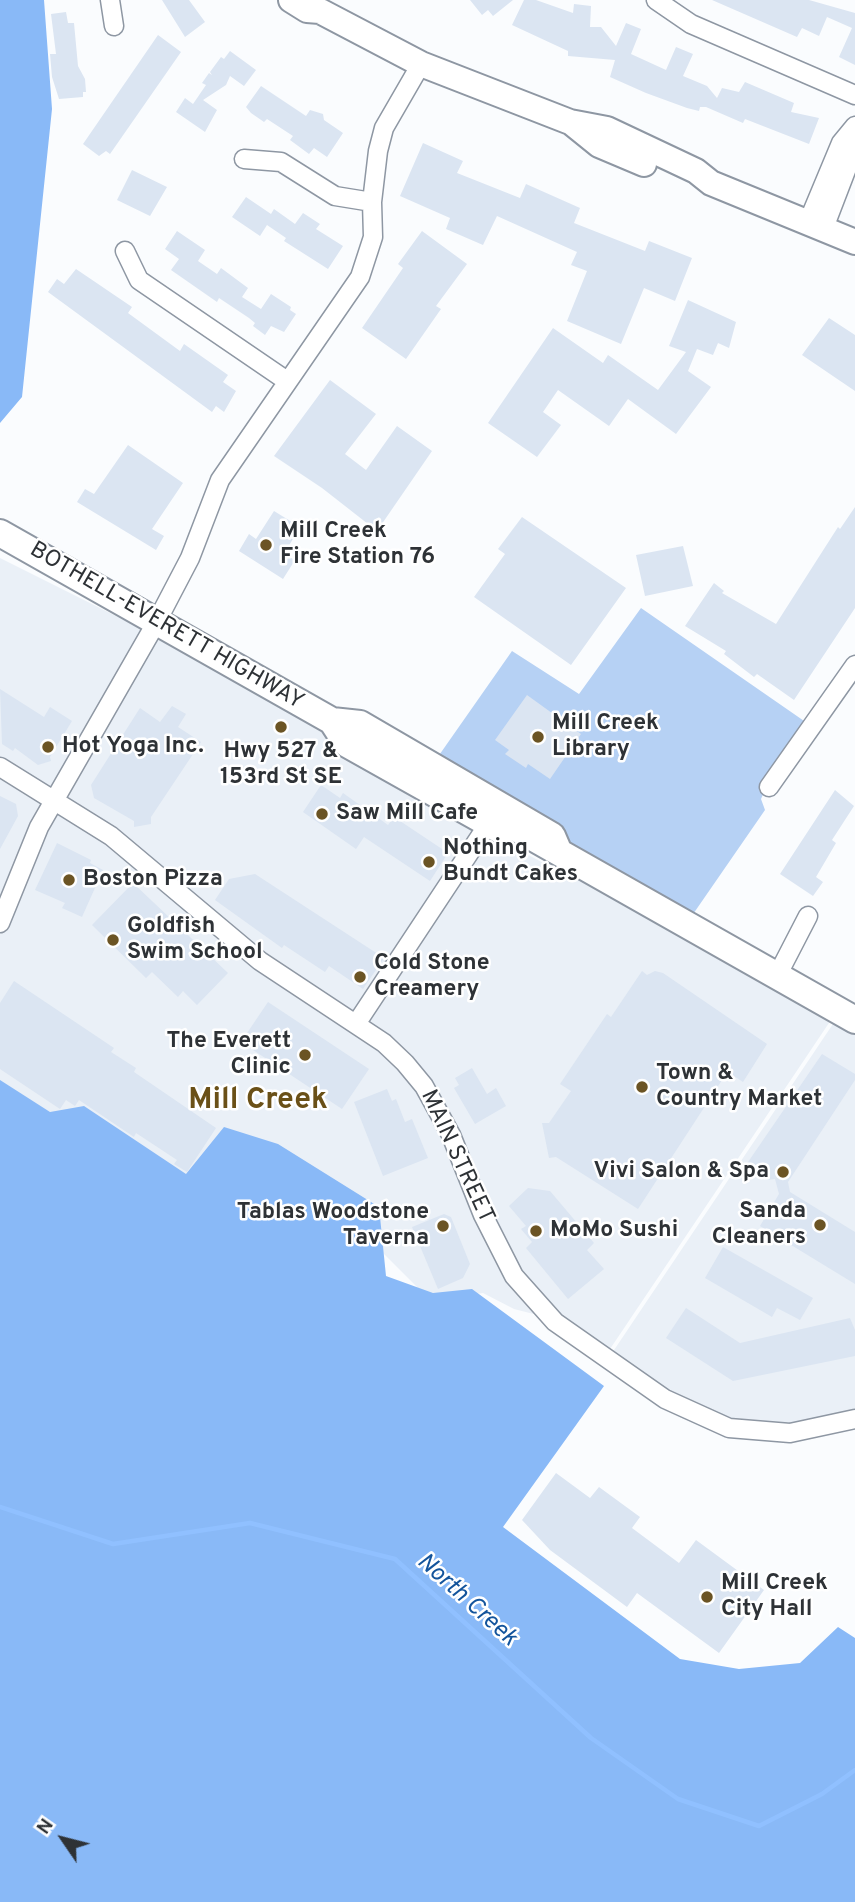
<!DOCTYPE html>
<html>
<head>
<meta charset="utf-8">
<style>
	body { margin:0 }
	#map { position:relative; width:855px; height:1902px; overflow:hidden; background:#fafcfe; font-family:Overpass,sans-serif }
	canvas { display:block }
	.north { position:absolute; left:28px; top:1804px; width:70px; height:70px; -webkit-text-stroke:5px #fff; paint-order:stroke; rotate:305deg; font-size:19px; font-weight:700; line-height:28px; text-align:center; color:#2e3236 }
	.north::after { content:''; display:block; margin:auto; width:24px; height:32px; background:#2e3236; clip-path:polygon(50% 0,100% 100%,50% 72%,0 100%) }
</style>
</head>
<body>
<div id="map">
<canvas width="855" height="1902"></canvas>
<div class="north">N</div>
</div>
<script>
const c = document.querySelector('canvas').getContext('2d');
c.lineJoin = 'round';
function fill(path, color) {
  c.fillStyle = color;
  c.fill(path, 'evenodd');
}
function shape(rows) {
  const path = new Path2D();
  for (const r of rows) {
    path.moveTo(r[0], r[1]);
    for (let i = 2; i < r.length; i += 2) path.lineTo(r[i], r[i + 1]);
  }
  return path;
}
function stroke(path, color, width, dash) {
  c.strokeStyle = color;
  c.lineWidth = width;
  c.lineCap = dash ? 'butt' : 'round';
  c.setLineDash(dash || []);
  c.stroke(path);
}
function label(font, color, halo, rows, align = 'center') {
  c.font = font + ' Overpass,sans-serif';
  c.lineWidth = 5;
  c.setLineDash([]);
  c.textBaseline = 'middle';
  c.strokeStyle = halo;
  c.fillStyle = color;
  for (const [text, x, y, turn = 0] of rows) {
    c.save();
    c.translate(x, y);
    c.rotate((+turn || 0) * Math.PI / 180);
    c.textAlign = isNaN(turn) ? turn : align;
    if (halo) c.strokeText(text, 0, 0);
    c.fillText(text, 0, 0);
    c.restore();
  }
}
const built = shape([
	[0,558,198,657,313,723,353,761,562,873,597,883,833,1017,608,1352,565,1322,514,1309,483,1293,431,1301,375,1245,160,1193,0,1104],
	[841,1012,855,1020,855,1419,790,1433,729,1428,608,1359]
]);
const green = shape([
	[641,608,807,723,768,783,761,799,765,810,689,920,435,761,512,651,579,694]
]);
const forest = shape([
	[0,0,44,0,52,109,22,397,0,423],
	[0,1080,50,1112,84,1106,186,1174,224,1127,278,1144,379,1207,386,1276,433,1293,472,1289,604,1386,503,1527,680,1659,739,1669,800,1663,838,1627,855,1638,855,1902,0,1902]
]);
const stream = shape([
	[0,1507,113,1544,250,1523,395,1559,591,1738,678,1799,759,1826,822,1794,855,1770]
]);
const building = shape([
	[162,0,189,0,205,22,185,37],
	[470,0,513,0,493,16,488,10,482,15],
	[524,0,536,0,573,13,574,4,591,6,590,27,601,27,616,46,626,23,641,29,631,54,666,70,676,47,693,54,683,76,707,86,717,98,722,88,739,92,745,82,794,103,791,112,819,118,809,144,745,119,743,123,706,107,700,107,699,111,687,108,646,93,610,77,615,60,568,56,568,51,512,25],
	[712,0,809,0,855,13,855,65,839,57,852,28,827,17,819,36,802,28,797,37],
	[66,12,68,23,74,23,78,66,85,79,86,92,83,92,83,97,59,99,52,77,50,54,56,54,51,14],
	[158,35,181,52,110,154,106,151,99,156,83,144],
	[230,51,256,70,244,86,230,76,226,85,203,100,217,110,205,132,176,112,185,98,193,104,206,85,202,83,209,73,212,75,210,72,221,57,224,59],
	[261,86,306,116,310,110,323,114,324,120,343,133,327,157,314,148,309,154,290,140,293,136,267,119,264,122,251,113,246,107],
	[423,143,463,161,457,173,520,198,526,184,580,208,574,223,645,251,649,241,692,258,675,301,644,288,621,344,567,321,587,271,571,265,577,252,497,216,483,245,446,229,450,218,400,196],
	[132,170,167,187,150,216,117,200],
	[246,197,271,214,274,209,295,224,303,213,320,224,316,229,343,246,328,269,284,241,286,238,267,225,260,236,232,217],
	[177,231,205,250,198,261,217,274,221,268,248,288,242,297,261,309,271,294,291,307,290,310,296,314,284,332,271,326,265,335,253,326,255,323,249,318,219,298,217,302,171,270,179,259,165,249],
	[422,231,467,264,436,306,441,309,406,359,362,328,403,268,398,264],
	[76,269,132,307,128,313,180,351,184,344,228,375,223,382,236,391,224,412,216,406,212,412,48,292,57,279,64,284],
	[688,300,736,322,729,348,718,343,713,355,697,349,688,371,711,387,676,434,628,399,609,426,558,390,543,412,561,425,537,457,488,423,553,328,603,363,608,355,658,390,686,352,669,346],
	[829,318,855,335,855,391,802,355],
	[330,380,376,414,345,454,366,470,397,426,432,451,377,531,322,488,274,456],
	[128,445,183,483,152,529,164,536,156,550,77,502,85,489,94,494],
	[855,507,855,608,794,700,757,674,754,677,724,654,726,651,685,626,714,583,724,591,722,593,776,624,838,527,840,529],
	[274,511,300,527,284,554,295,560,283,579,239,551,249,534,256,539],
	[522,517,626,588,571,665,474,597,505,554,498,549],
	[683,546,693,586,645,596,636,555],
	[0,689,44,717,50,707,72,721,50,757,51,761,38,765,15,748,13,751,2,744],
	[527,695,581,734,550,779,528,764,526,768,505,754,509,750,495,740],
	[172,706,186,714,178,727,201,742,151,817,151,824,134,827,134,821,94,798,91,785,140,708,160,722],
	[321,785,340,798,343,793,388,825,394,817,448,853,430,881,364,837,356,849,303,812],
	[835,790,854,806,832,840,836,843,816,877,823,882,813,896,780,874],
	[0,796,16,804,18,816,0,849],
	[57,843,91,860,90,863,103,870,82,917,62,908,65,903,35,890],
	[255,874,384,958,363,989,329,966,325,972,284,945,282,948,215,900,229,879],
	[133,883,228,973,197,1005,183,991,178,997,152,972,146,978,92,925],
	[642,971,647,975,655,971,663,973,767,1044,743,1082,734,1076,724,1077,638,1209,556,1157,549,1158,542,1123,549,1123,571,1091,560,1084,607,1014,611,1017],
	[14,981,114,1048,111,1052,136,1068,134,1072,216,1128,187,1172,174,1164,177,1160,136,1133,134,1137,79,1100,75,1106,66,1100,60,1109,0,1069,0,1003],
	[268,1002,369,1069,342,1109,241,1042],
	[822,1054,855,1074,855,1080,788,1182,790,1192,855,1232,855,1284,760,1226,779,1194,775,1179,768,1180,746,1165],
	[472,1068,487,1094,496,1088,506,1106,475,1124,454,1088,459,1085,455,1078],
	[387,1089,392,1101,396,1099,405,1122,412,1119,428,1158,383,1176,354,1102],
	[528,1188,550,1191,594,1243,587,1250,604,1269,568,1299,526,1248,532,1242,521,1229,526,1226,509,1206],
	[444,1214,451,1217,470,1264,463,1278,438,1289,412,1227],
	[723,1247,813,1298,800,1320,777,1308,772,1317,705,1278],
	[686,1308,740,1343,850,1318,855,1330,855,1356,733,1381,666,1338],
	[556,1473,590,1498,599,1487,640,1517,632,1528,679,1563,696,1540,764,1590,719,1653,637,1593,627,1607,550,1550,522,1520]
]);
const street = shape([
	[110,0,114,26],
	[656,0,691,24,855,95],
	[244,159,281,162,335,196,372,202],
	[808,222,841,143,855,126],
	[824,228,855,147,854,129],
	[125,251,139,280,287,381],
	[0,767,111,836,260,961,384,1043,405,1063,424,1086,451,1135,483,1215,514,1276,555,1322,665,1399,729,1428,790,1433,855,1419],
	[769,787,855,665],
	[0,923,39,827,156,623,190,558,220,480,360,277,373,237,372,202,378,151,384,128,421,64],
	[777,976,808,916],
	[356,1024,489,823]
]);
const secondary = shape([
	[291,0,307,10,320,11,421,64,570,122,607,129,696,171,711,183,855,242],
	[573,124,599,145,644,164]
]);
const primary = shape([
	[0,533,332,721,360,724,552,836,558,850],
	[332,721,347,744,502,831],
	[489,823,509,824,855,1020]
]);
const markers = [
	[266,545,7,"#6b5424"],
	[281,727,7,"#6b5424"],
	[538,737,7,"#6b5424"],
	[48,747,7,"#6b5424"],
	[322,814,7,"#6b5424"],
	[429,862,7,"#6b5424"],
	[69,880,7,"#6b5424"],
	[113,940,7,"#6b5424"],
	[360,977,7,"#6b5424"],
	[305,1055,7,"#6b5424"],
	[642,1087,7,"#6b5424"],
	[783,1172,7,"#6b5424"],
	[820,1225,7,"#6b5424"],
	[443,1226,7,"#6b5424"],
	[536,1231,7,"#6b5424"],
	[707,1597,7,"#6b5424"]
];
const poiNames = [
	["Mill Creek",280,532],
	["Fire Station 76",280,558],
	["Mill Creek",552,724],
	["Library",552,750],
	["Hot Yoga Inc.",62,747],
	["Hwy 527 &",281,752,"center"],
	["153rd St SE",281,778,"center"],
	["Saw Mill Cafe",336,814],
	["Nothing",443,849],
	["Bundt Cakes",443,875],
	["Boston Pizza",83,880],
	["Goldfish",127,927],
	["Swim School",127,953],
	["Cold Stone",374,964],
	["Creamery",374,990],
	["The Everett",291,1042,"right"],
	["Clinic",291,1068,"right"],
	["Town &",656,1074],
	["Country Market",656,1100],
	["Vivi Salon & Spa",769,1172,"right"],
	["Sanda",806,1212,"right"],
	["Cleaners",806,1238,"right"],
	["Tablas Woodstone",429,1213,"right"],
	["Taverna",429,1239,"right"],
	["MoMo Sushi",550,1231],
	["Mill Creek",721,1584],
	["City Hall",721,1610]
];
const streetNames = [
	["BOTHELL-EVERETT HIGHWAY",166,627,30],
	["MAIN STREET",456,1157,65]
];
const waterNames = [
	["North Creek",466,1601,42]
];
const districtNames = [
	["Mill Creek",258,1102]
];
fill(built, '#eaf0f7');
fill(green, '#b6d1f4');
fill(forest, '#89b9f7');
stroke(stream, '#90c0ff', 4.5);
fill(building, '#dbe5f2');
stroke(street, '#8e97a3', 21);
stroke(secondary, '#8e97a3', 28);
stroke(primary, '#8e97a3', 30);
stroke(street, '#fff', 18);
stroke(secondary, '#fff', 24);
stroke(primary, '#fff', 26);
for (const [x, y, r, color] of markers) {
  const dot = new Path2D();
  dot.arc(x, y, r, 0, 2 * Math.PI);
  c.fillStyle = color;
  c.fill(dot);
  stroke(dot, '#fff', 2.5);
}
label('bold 23px', '#2e3236', '#fff', poiNames, 'left');
label('23px', '#2e3236', '#fff', streetNames);
label('italic 24px', '#13549c', '#fff', waterNames);
label('bold 30px', '#6a5017', '#fff', districtNames);
</script>
</body>
</html>
